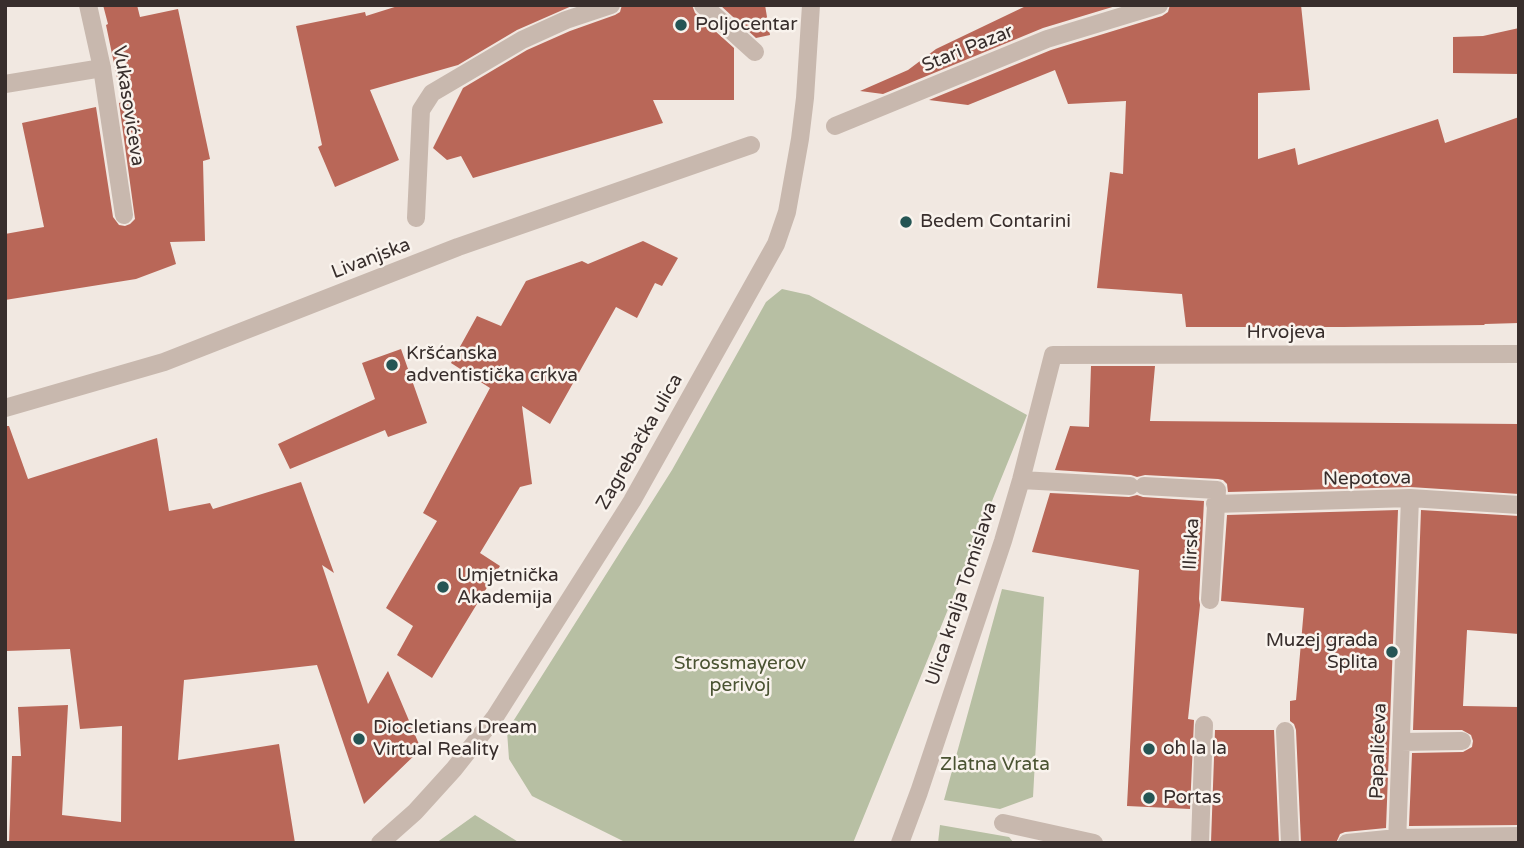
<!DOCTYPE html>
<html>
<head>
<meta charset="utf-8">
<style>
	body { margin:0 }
	#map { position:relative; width:1524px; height:848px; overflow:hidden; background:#f1e8e1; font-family:"Varela Round",sans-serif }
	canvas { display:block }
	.frame { position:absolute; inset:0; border:7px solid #382e2c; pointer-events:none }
</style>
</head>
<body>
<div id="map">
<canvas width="1524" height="848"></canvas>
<div class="frame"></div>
</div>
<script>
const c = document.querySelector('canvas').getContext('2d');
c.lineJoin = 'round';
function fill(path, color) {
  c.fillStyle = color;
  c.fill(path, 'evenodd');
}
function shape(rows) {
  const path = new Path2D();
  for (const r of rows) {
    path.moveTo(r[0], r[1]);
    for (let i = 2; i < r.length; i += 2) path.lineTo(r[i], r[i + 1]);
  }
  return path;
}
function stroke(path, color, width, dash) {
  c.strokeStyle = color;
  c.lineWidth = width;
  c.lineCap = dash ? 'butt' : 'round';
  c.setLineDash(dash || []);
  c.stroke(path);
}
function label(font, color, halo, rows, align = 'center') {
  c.font = font + ' "Varela Round",sans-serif';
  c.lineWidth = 5;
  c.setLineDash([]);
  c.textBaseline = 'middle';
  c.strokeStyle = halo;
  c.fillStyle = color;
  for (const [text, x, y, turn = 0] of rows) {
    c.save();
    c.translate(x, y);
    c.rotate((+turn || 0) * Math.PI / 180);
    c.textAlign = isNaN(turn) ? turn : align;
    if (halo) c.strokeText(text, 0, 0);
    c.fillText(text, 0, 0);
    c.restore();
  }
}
const green = shape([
	[782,289,809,295,1027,415,853,843,627,843,532,796,509,759,507,731,672,470,766,302],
	[1002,589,1044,597,1033,797,1000,809,944,800],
	[475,815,520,843,436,843],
	[940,825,1009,837,1014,843,938,843]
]);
const building = shape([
	[103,5,137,5,140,17,178,9,210,159,203,161,205,241,170,242,176,264,136,279,5,300,5,234,44,227,22,123,96,107,113,217,119,225,125,226,130,224,135,219,119,103,122,102,106,25,108,24],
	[401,5,574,5,517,30,458,65,370,90,399,160,335,187,318,147,322,145,296,26,365,12,366,16],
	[622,5,692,5,695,13,734,48,734,100,653,100,663,123,473,178,461,156,447,160,433,148,463,88,527,50,570,31,615,15,620,12],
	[720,5,765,5,770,35,756,38],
	[1028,5,1119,5,1043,28,883,94,860,91,908,70,936,49],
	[1170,5,1301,5,1310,90,1258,93,1258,159,1295,148,1298,165,1438,119,1445,143,1519,117,1519,323,1485,324,1484,325,1344,327,1186,327,1182,294,1097,288,1110,172,1123,174,1126,101,1068,104,1055,70,968,105,929,100,1051,50,1162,16,1168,12],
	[1519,28,1519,74,1453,73,1453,37,1483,36],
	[643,241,678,258,662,286,655,283,637,318,616,307,550,424,522,406,532,484,520,487,480,553,500,566,432,678,397,655,413,626,386,608,437,521,423,513,490,388,451,363,477,316,501,326,526,281,582,261,588,264],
	[401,349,427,423,388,437,385,430,290,469,278,444,375,399,362,363],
	[1091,366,1155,366,1150,421,1519,424,1519,494,1410,487,1228,492,1227,484,1223,480,1218,479,1145,475,1137,477,1131,475,1055,470,1070,426,1089,427],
	[5,426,9,426,28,479,157,438,169,511,210,503,213,509,301,482,334,573,322,565,368,704,388,671,421,749,364,804,317,665,184,680,178,760,279,744,295,843,9,843,12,756,21,756,18,707,68,705,62,815,121,822,122,726,80,729,70,649,5,651],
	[1050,493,1129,497,1137,495,1143,497,1204,501,1199,599,1200,605,1188,719,1194,720,1190,809,1127,806,1139,570,1032,552],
	[1398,510,1386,828,1345,832,1340,834,1336,843,1301,843,1296,730,1294,724,1290,721,1290,701,1296,700,1304,608,1221,601,1227,515],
	[1421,510,1519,516,1519,634,1467,630,1463,706,1519,707,1519,825,1409,826,1412,753,1463,752,1472,747,1473,741,1471,735,1462,730,1413,730],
	[1215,730,1274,730,1279,843,1211,842]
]);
const pedestrian = shape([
	[88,5,102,68],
	[703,5,755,52],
	[835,126,1047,39,1159,5],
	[416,218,421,110,432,93,522,40,566,20,611,5],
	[5,408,164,362,458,247,751,145],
	[1021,480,1130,486],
	[1144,486,1217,490,1210,600],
	[1215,504,1410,498,1519,505],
	[1285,731,1290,843],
	[1401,742,1462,741],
	[1003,823,1094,843],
	[900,843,919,792,1003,541,1021,480,1053,355,1519,354],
	[1200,843,1204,725],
	[1347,843,1397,838,1519,836],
	[1397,843,1410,498]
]);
const minor = shape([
	[5,84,102,68,124,215]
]);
const tertiary = shape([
	[380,843,415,812,454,769,495,717,632,501,776,244,787,212,800,139,805,98,811,5]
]);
const markers = [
	[681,25,7,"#255554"],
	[906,222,7,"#255554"],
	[392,365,7,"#255554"],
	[443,587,7,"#255554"],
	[1392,652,7,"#255554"],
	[359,739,7,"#255554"],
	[1149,749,7,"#255554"],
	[1149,798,7,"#255554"]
];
const poiNames = [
	["Poljocentar",695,25],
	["Bedem Contarini",920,222],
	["Kršćanska",406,354],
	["adventistička crkva",406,376],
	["Umjetnička",457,576],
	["Akademija",457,598],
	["Muzej grada",1378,641,"right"],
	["Splita",1378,663,"right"],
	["Diocletians Dream",373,728],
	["Virtual Reality",373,750],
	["oh la la",1163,749],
	["Portas",1163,798]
];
const streetNames = [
	["Stari Pazar",968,49,-22],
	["Vukasovićeva",128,106,81],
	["Livanjska",371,259,-21],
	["Hrvojeva",1286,333],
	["Zagrebačka ulica",640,442,-60],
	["Nepotova",1367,479,-1],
	["Ilirska",1192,544,-87],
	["Ulica kralja Tomislava",962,594,-72],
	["Papalićeva",1379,751,-88]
];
const parkNames = [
	["Strossmayerov",740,664],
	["perivoj",740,686],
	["Zlatna Vrata",995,765]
];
fill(green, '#b7bfa3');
fill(building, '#b96758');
stroke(pedestrian, '#c8b8ae', 18);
stroke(minor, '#c8b8ae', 18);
stroke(tertiary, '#c8b8ae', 18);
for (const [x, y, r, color] of markers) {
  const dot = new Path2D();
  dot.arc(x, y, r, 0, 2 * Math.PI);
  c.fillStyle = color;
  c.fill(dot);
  stroke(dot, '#f9f3ed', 2.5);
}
label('19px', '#382e2c', '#f9f3ed', poiNames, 'left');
label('19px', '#382e2c', '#f9f3ed', streetNames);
label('19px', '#4a5332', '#f9f3ed', parkNames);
</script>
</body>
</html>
